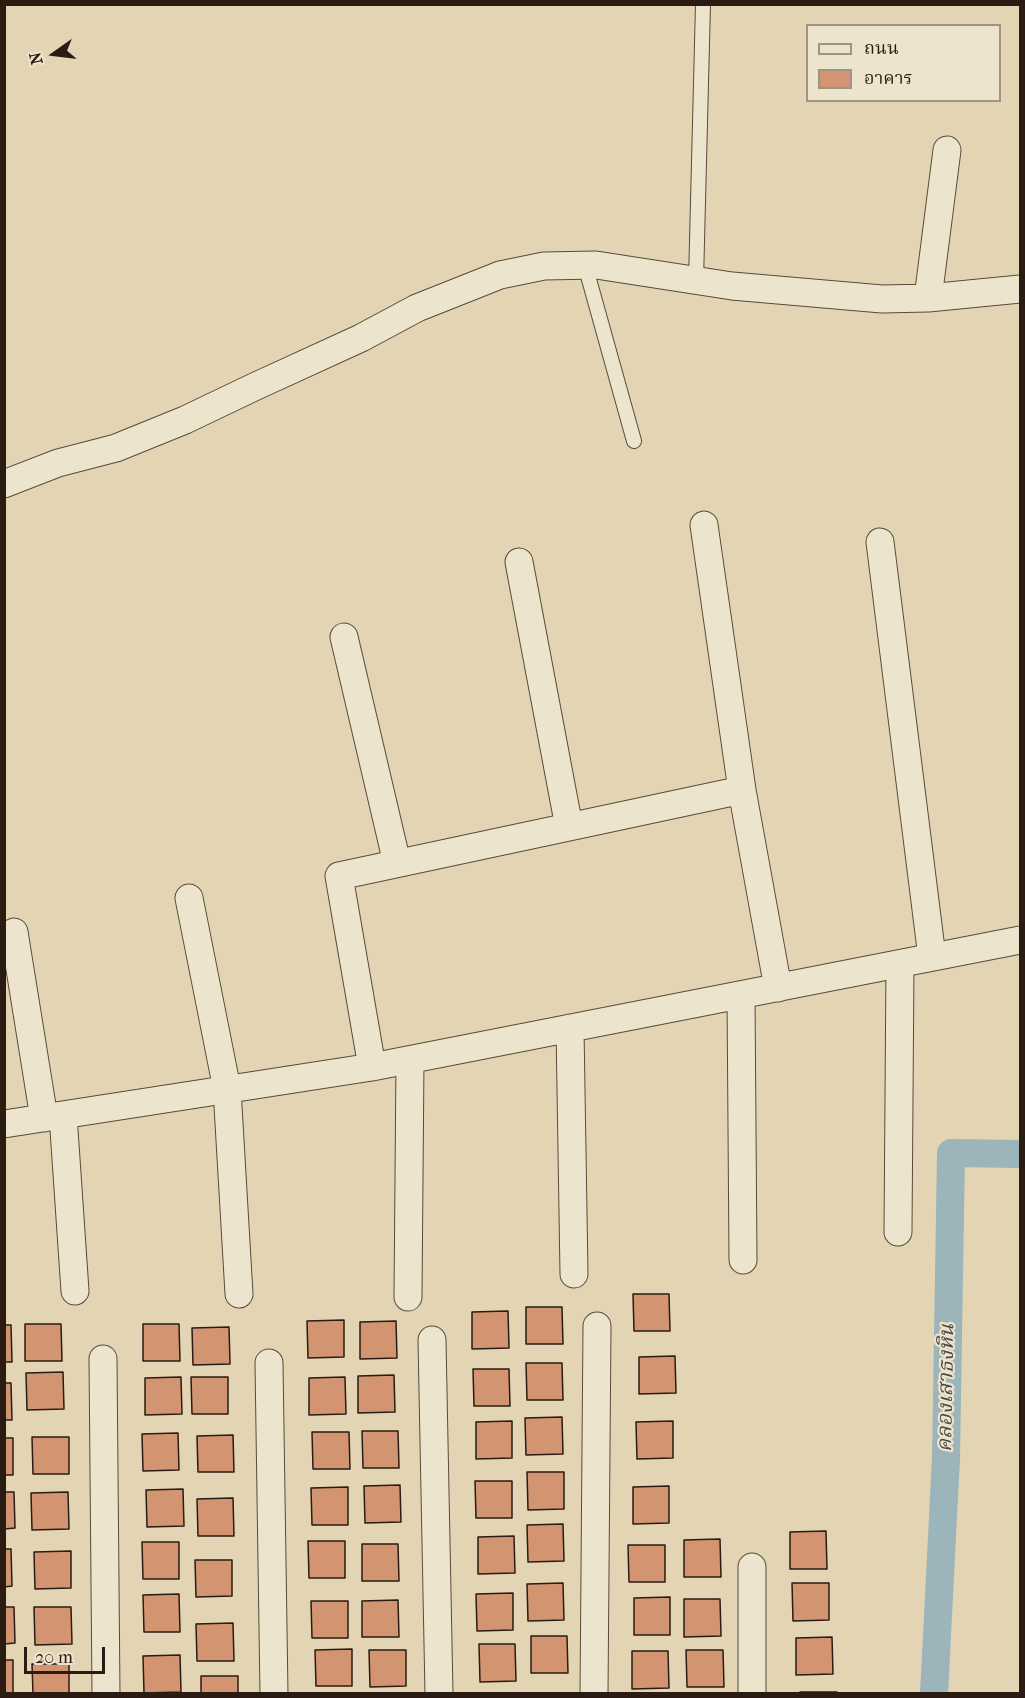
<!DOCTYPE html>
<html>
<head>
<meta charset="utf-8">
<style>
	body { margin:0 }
	#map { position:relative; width:1025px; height:1698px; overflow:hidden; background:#e3d5b3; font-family:"IM FELL French Canon","Noto Serif Thai",serif }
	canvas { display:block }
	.frame { position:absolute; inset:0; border:6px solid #2a1b13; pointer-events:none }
	.legend { position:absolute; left:806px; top:24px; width:195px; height:78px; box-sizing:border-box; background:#ede4ce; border:2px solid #9f9483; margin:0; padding:8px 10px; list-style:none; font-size:18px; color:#2a1b13 }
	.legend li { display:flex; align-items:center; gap:12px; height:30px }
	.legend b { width:30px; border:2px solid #9f9483 }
	.north { position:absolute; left:24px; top:24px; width:60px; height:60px; -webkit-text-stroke:4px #ede4ce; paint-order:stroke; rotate:256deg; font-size:16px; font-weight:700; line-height:24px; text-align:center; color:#2a1b13 }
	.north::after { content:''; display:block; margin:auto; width:21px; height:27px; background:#2a1b13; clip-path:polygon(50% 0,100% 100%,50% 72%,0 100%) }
	.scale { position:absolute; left:24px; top:1647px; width:81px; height:27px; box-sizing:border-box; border:3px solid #2a1b13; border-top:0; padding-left:8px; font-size:18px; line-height:21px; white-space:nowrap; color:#2a1b13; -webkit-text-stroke:4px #ede4ce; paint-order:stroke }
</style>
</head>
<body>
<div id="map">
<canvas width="1025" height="1698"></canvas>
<div class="frame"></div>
<ul class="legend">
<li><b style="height:8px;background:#ede4ce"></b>ถนน</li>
<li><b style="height:16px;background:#d39571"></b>อาคาร</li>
</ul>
<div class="north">N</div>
<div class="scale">20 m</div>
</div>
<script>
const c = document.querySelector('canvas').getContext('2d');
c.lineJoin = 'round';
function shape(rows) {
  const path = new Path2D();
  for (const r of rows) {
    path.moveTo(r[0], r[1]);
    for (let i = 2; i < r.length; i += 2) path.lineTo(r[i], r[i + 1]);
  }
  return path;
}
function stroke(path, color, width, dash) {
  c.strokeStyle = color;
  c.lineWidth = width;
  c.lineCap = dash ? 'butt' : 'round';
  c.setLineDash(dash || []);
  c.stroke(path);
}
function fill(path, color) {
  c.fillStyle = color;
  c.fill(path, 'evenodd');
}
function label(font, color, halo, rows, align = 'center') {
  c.font = font + ' "IM FELL French Canon","Noto Serif Thai",serif';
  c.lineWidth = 4.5;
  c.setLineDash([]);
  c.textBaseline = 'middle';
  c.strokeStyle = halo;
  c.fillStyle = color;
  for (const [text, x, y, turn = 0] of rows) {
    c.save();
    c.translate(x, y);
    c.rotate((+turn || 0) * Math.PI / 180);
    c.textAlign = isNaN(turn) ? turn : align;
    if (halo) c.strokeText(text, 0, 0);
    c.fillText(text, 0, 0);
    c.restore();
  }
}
const canal = shape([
	[934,1694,946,1458,951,1153,1020,1154]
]);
const building = shape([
	[633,1294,669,1294,670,1331,634,1331,633,1294],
	[526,1307,562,1307,563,1344,526,1344,526,1307],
	[508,1311,509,1348,472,1349,472,1312,508,1311],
	[344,1320,344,1357,308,1358,307,1321,344,1320],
	[396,1321,397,1358,360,1359,360,1322,396,1321],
	[25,1324,61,1324,62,1361,25,1361,25,1324],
	[143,1324,179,1324,180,1361,143,1361,143,1324],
	[4,1325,11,1325,12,1362,4,1362,4,1325],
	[229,1327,230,1364,193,1365,192,1328,229,1327],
	[675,1356,676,1393,639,1394,639,1357,675,1356],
	[526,1363,562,1363,563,1400,527,1400,526,1363],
	[473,1369,509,1369,510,1406,474,1406,473,1369],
	[63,1372,64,1409,27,1410,26,1373,63,1372],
	[394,1375,395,1412,358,1413,358,1376,394,1375],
	[181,1377,182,1414,145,1415,145,1378,181,1377],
	[191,1377,228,1377,228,1414,192,1414,191,1377],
	[345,1377,346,1414,309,1415,309,1378,345,1377],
	[4,1383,11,1383,12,1420,4,1420,4,1383],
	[562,1417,563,1454,526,1455,525,1418,562,1417],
	[512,1421,512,1458,476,1459,476,1422,512,1421],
	[673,1421,673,1458,637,1459,636,1422,673,1421],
	[362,1431,398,1431,399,1468,363,1468,362,1431],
	[312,1432,349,1432,350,1469,313,1469,312,1432],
	[178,1433,179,1470,143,1471,142,1434,178,1433],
	[233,1435,234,1472,198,1472,197,1436,233,1435],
	[32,1437,69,1437,69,1474,33,1474,32,1437],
	[4,1438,13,1438,13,1475,4,1475,4,1438],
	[527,1472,564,1472,564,1509,528,1510,527,1472],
	[475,1481,512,1481,512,1518,476,1518,475,1481],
	[400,1485,401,1522,365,1523,364,1486,400,1485],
	[669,1486,669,1523,633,1524,633,1487,669,1486],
	[348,1487,348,1525,312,1525,311,1488,348,1487],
	[183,1489,184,1526,147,1527,146,1490,183,1489],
	[4,1492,14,1492,15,1528,4,1529,4,1492],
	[68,1492,69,1529,32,1530,31,1493,68,1492],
	[233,1498,234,1536,198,1536,197,1499,233,1498],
	[563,1524,564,1561,528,1562,527,1525,563,1524],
	[826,1531,827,1569,790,1569,790,1532,826,1531],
	[514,1536,515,1573,478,1574,478,1537,514,1536],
	[720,1539,721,1577,684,1577,684,1540,720,1539],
	[308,1541,345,1541,345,1578,309,1578,308,1541],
	[142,1542,179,1542,179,1579,143,1579,142,1542],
	[362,1544,398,1544,399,1581,362,1581,362,1544],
	[628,1545,665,1545,665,1582,629,1582,628,1545],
	[4,1549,11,1549,12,1586,4,1587,4,1549],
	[71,1551,71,1588,35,1589,34,1552,71,1551],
	[195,1560,232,1560,232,1596,196,1597,195,1560],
	[563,1583,564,1620,528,1621,527,1584,563,1583],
	[792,1583,829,1583,829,1620,793,1621,792,1583],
	[513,1593,513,1630,477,1631,476,1594,513,1593],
	[179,1594,180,1632,144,1632,143,1595,179,1594],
	[670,1597,670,1635,634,1635,634,1598,670,1597],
	[684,1599,720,1599,721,1636,684,1637,684,1599],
	[398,1600,399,1637,362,1637,362,1601,398,1600],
	[311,1601,348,1601,348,1638,312,1638,311,1601],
	[4,1607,14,1607,15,1643,4,1644,4,1607],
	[34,1607,71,1607,72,1644,35,1645,34,1607],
	[233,1623,234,1661,197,1661,196,1624,233,1623],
	[531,1636,567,1636,568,1673,531,1673,531,1636],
	[832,1637,833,1674,796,1675,796,1638,832,1637],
	[479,1644,515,1644,516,1681,480,1682,479,1644],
	[352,1649,352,1686,316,1686,315,1650,352,1649],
	[369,1650,406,1650,406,1686,370,1687,369,1650],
	[686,1650,723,1650,724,1687,687,1687,686,1650],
	[632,1651,668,1651,669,1688,632,1689,632,1651],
	[180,1655,181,1692,144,1693,143,1656,180,1655],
	[4,1660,13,1660,13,1694,4,1694,4,1660],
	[32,1664,69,1664,69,1694,33,1694,32,1664],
	[201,1676,238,1676,238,1694,201,1694,201,1676],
	[800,1692,837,1692,837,1694,800,1694,800,1692]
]);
const lane = shape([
	[585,265,634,441],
	[696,281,703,4]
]);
const street = shape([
	[928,298,947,150],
	[4,484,58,463,116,448,185,420,254,387,361,338,417,308,500,275,544,266,596,265,732,286,882,299,928,298,1020,289],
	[704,525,742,790,778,988],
	[880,542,932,957],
	[519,562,569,827],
	[344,637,397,863],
	[189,898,227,1089,239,1294],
	[14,932,44,1118],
	[741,995,743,1260],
	[570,1028,574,1274],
	[372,1067,339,876,742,790],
	[63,1115,75,1291],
	[4,1124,372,1067,1020,940],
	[898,1232,900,964],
	[408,1297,410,1060],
	[432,1340,439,1694],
	[103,1359,106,1694],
	[269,1363,274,1694],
	[752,1567,752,1694],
	[594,1694,597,1326]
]);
const waterNames = [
	["คลองเสาธงหิน",947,1388,-89]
];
stroke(canal, '#9cb5ba', 28);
fill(building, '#d39571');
stroke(building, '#2a1b13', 1.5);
stroke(lane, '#584a3b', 16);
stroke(street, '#584a3b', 29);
stroke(lane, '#ede4ce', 14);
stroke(street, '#ede4ce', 27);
label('italic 21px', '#4c4945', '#ede4ce', waterNames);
</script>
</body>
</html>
